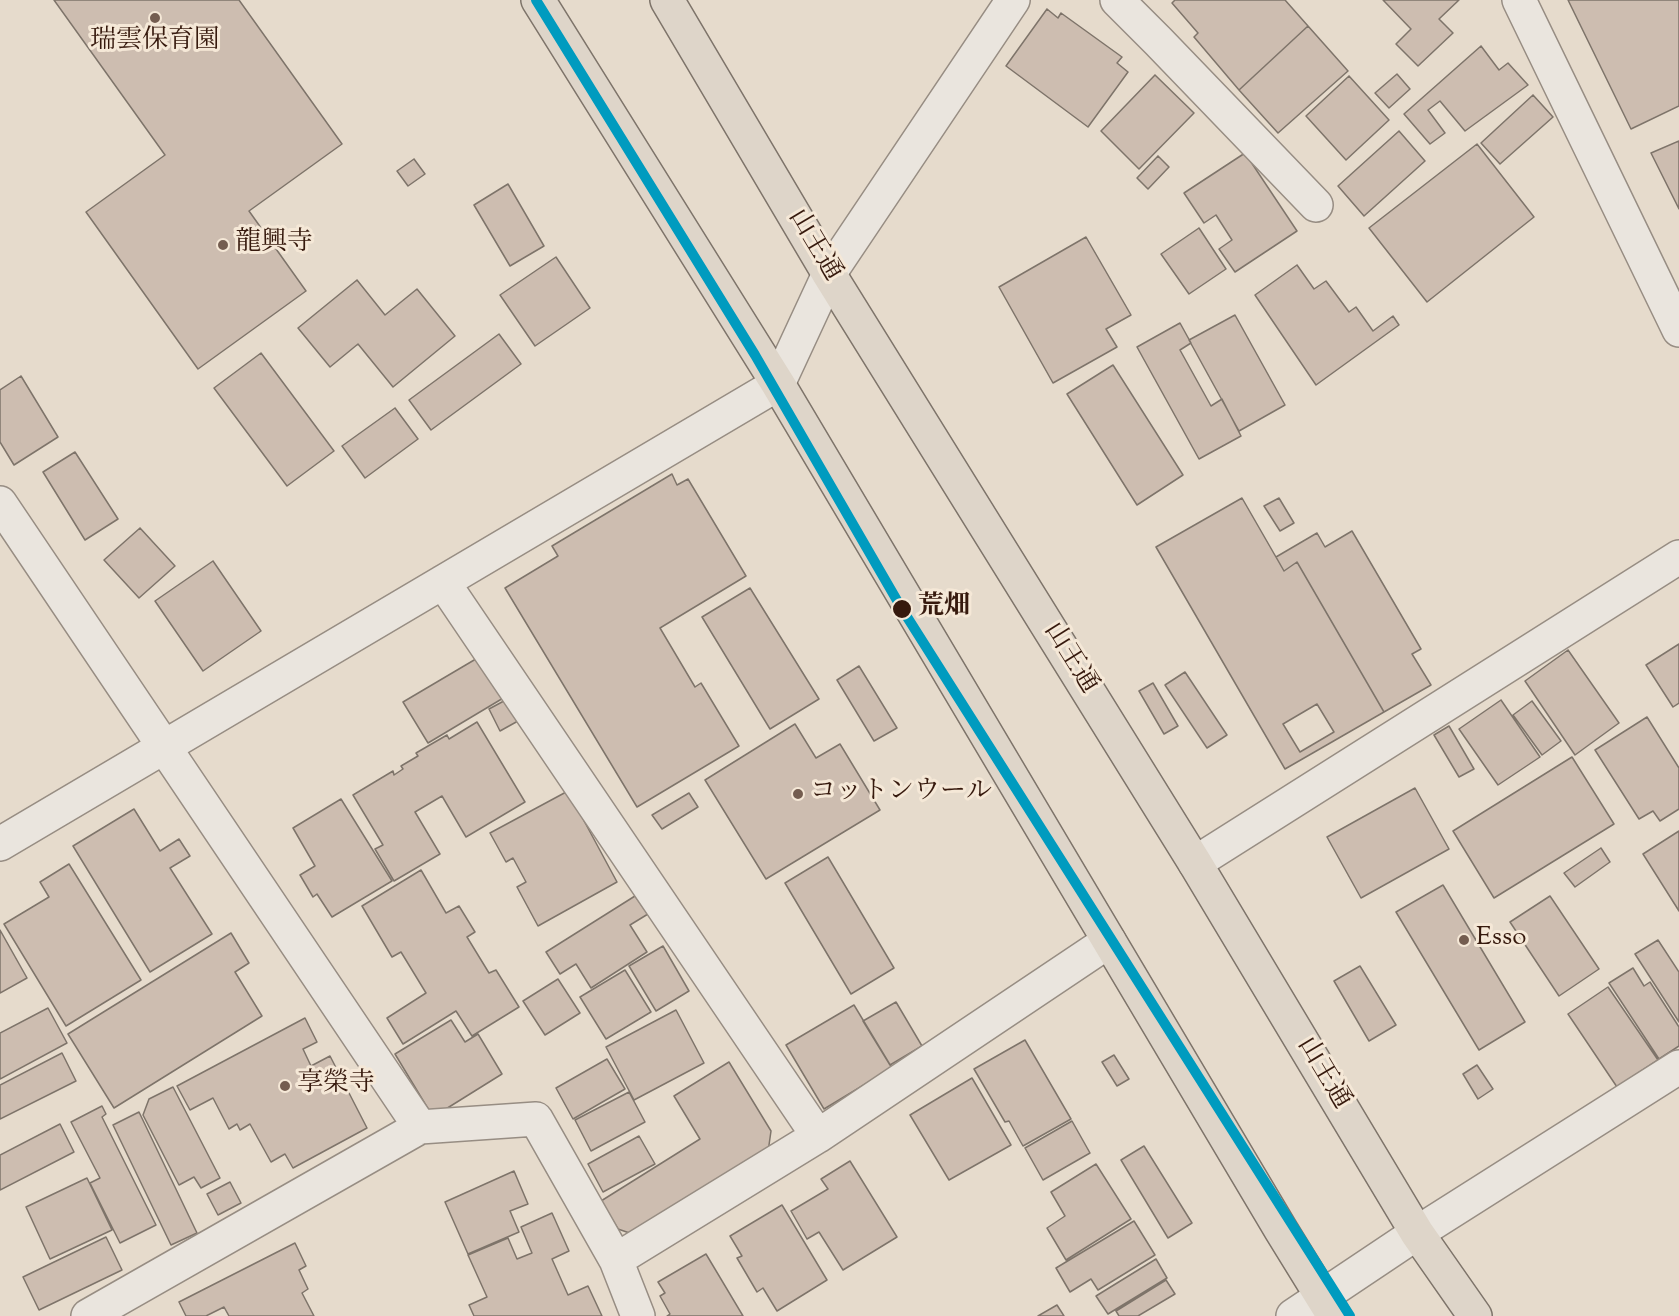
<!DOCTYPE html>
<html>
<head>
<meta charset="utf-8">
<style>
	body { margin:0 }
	canvas { display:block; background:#e6dbcc }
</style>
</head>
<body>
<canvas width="1679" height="1316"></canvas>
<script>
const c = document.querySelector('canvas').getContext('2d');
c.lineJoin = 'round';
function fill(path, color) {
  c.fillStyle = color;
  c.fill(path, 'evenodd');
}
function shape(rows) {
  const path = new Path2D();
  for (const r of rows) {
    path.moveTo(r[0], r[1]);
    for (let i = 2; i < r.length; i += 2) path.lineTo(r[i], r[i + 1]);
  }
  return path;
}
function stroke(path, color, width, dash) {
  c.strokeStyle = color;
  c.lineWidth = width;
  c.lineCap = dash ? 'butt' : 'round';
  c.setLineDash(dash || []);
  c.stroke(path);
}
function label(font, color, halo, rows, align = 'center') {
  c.font = font + ' "Sorts Mill Goudy","Noto Serif JP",serif';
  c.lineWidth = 6;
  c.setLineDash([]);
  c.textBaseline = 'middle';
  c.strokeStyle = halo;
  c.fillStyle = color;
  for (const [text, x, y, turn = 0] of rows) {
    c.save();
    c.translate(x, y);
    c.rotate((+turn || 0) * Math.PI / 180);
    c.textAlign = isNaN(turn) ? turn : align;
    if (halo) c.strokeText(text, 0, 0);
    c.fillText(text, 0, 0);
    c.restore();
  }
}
const building = shape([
	[54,0,239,0,342,144,249,211,306,291,198,369,86,212,165,155,54,0],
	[1175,0,1285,0,1308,26,1239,90,1194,37,1198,33,1172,3,1175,0],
	[1383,0,1459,0,1439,19,1453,33,1418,66,1396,44,1411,29,1383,0],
	[1568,0,1679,0,1679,106,1631,129,1568,0],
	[1047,9,1058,18,1061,13,1122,57,1117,63,1128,72,1088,127,1006,66,1047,9],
	[1308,26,1348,71,1278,133,1239,90,1308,26],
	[1481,46,1499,70,1508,63,1528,85,1465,131,1440,101,1428,110,1445,133,1430,144,1404,114,1481,46],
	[1397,74,1410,89,1389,108,1375,93,1397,74],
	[1155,75,1194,113,1139,169,1101,131,1155,75],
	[1349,76,1389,120,1346,160,1306,116,1349,76],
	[1533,95,1553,117,1500,164,1481,143,1533,95],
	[1399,131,1425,161,1364,216,1338,186,1399,131],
	[1679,141,1679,209,1651,153,1679,141],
	[1477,144,1534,217,1427,302,1369,228,1477,144],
	[1245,153,1297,231,1235,272,1219,249,1232,240,1216,215,1204,223,1184,193,1245,153],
	[1158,156,1169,167,1148,189,1137,178,1158,156],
	[414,159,425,174,408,186,397,171,414,159],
	[508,184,544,246,510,266,474,205,508,184],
	[1199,228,1226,269,1189,294,1161,254,1199,228],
	[1086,237,1131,315,1106,329,1117,347,1053,383,999,287,1086,237],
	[556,257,590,308,535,346,500,295,556,257],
	[1297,265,1314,289,1326,281,1349,312,1356,307,1373,331,1393,316,1399,325,1316,385,1255,295,1297,265],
	[357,280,385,315,417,289,455,336,393,387,358,344,330,367,298,328,357,280],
	[1235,315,1285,405,1239,431,1189,340,1235,315],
	[1180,323,1191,343,1180,350,1211,406,1222,399,1241,436,1199,459,1137,347,1180,323],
	[499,334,521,364,431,430,409,400,499,334],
	[261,353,334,451,287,486,214,388,261,353],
	[1113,365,1183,475,1137,505,1067,394,1113,365],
	[21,376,58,437,14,465,0,442,0,390,21,376],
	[395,408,418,439,365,478,342,446,395,408],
	[75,452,118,519,85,540,43,472,75,452],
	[672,474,677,485,688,479,746,576,660,628,695,687,701,683,739,746,637,807,505,588,558,556,552,546,672,474],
	[1242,498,1284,571,1297,562,1384,712,1285,769,1156,547,1242,498],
	[1317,704,1334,732,1300,752,1283,724,1317,704],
	[1279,498,1294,523,1280,531,1264,506,1279,498],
	[140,528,175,566,139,598,104,560,140,528],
	[1352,531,1421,649,1412,654,1431,685,1384,712,1297,562,1284,571,1276,557,1317,533,1325,547,1352,531],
	[213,561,261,631,203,671,155,601,213,561],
	[750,588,819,699,770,729,702,617,750,588],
	[1679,644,1679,703,1673,707,1646,665,1679,644],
	[1568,650,1619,723,1575,755,1525,681,1568,650],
	[486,653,510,694,428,743,403,702,486,653],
	[859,666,897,728,874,741,837,680,859,666],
	[1185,672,1227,735,1207,748,1165,685,1185,672],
	[1153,683,1178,726,1164,734,1139,691,1153,683],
	[515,695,527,716,500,731,489,709,515,695],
	[1501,700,1540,757,1498,785,1459,729,1501,700],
	[1532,701,1561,741,1542,755,1513,715,1532,701],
	[1647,717,1679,768,1679,809,1660,821,1653,811,1639,819,1595,750,1647,717],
	[477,722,525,802,466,837,442,796,415,812,440,854,394,881,375,849,383,845,353,795,393,771,394,775,403,769,401,766,418,756,416,753,447,735,449,739,477,722],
	[795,724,816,758,840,744,880,810,766,879,705,780,795,724],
	[1449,726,1474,769,1459,777,1434,735,1449,726],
	[1572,757,1614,824,1494,898,1453,831,1572,757],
	[1415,788,1449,849,1361,898,1327,837,1415,788],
	[568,791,617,882,538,926,517,887,526,882,513,858,506,862,490,833,568,791],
	[689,793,698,807,662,829,652,815,689,793],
	[341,799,392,881,332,917,317,894,313,897,300,875,315,866,293,828,341,799],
	[134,809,160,851,179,839,190,856,170,868,212,934,150,972,73,846,134,809],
	[1679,831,1679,911,1643,854,1679,831],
	[1601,848,1610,862,1575,887,1564,873,1601,848],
	[828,857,894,968,851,994,785,883,828,857],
	[69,864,141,980,66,1026,4,924,49,897,40,882,69,864],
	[421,870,446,913,459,906,475,932,467,937,489,973,496,970,519,1007,472,1036,456,1011,403,1044,387,1018,426,993,401,952,392,957,362,906,421,870],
	[1443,885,1525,1022,1479,1050,1396,912,1443,885],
	[635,896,648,914,630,925,647,952,591,988,576,964,560,974,546,952,635,896],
	[1550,896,1599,969,1559,996,1510,922,1550,896],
	[0,930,27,978,0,993,0,930],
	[231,933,249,963,235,972,262,1016,114,1108,68,1034,231,933],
	[1658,940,1679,972,1679,1022,1635,954,1658,940],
	[663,946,689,991,656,1011,629,966,663,946],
	[1360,966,1396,1025,1369,1041,1334,981,1360,966],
	[1633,968,1644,986,1650,982,1679,1027,1679,1046,1659,1059,1609,983,1633,968],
	[625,970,651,1012,606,1039,580,997,625,970],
	[558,979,580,1013,545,1035,523,1001,558,979],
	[1608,987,1658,1060,1617,1087,1568,1014,1608,987],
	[896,1002,922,1046,890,1065,863,1021,896,1002],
	[854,1005,892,1068,824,1109,786,1045,854,1005],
	[48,1008,67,1043,0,1079,0,1033,48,1008],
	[676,1010,704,1063,634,1100,606,1047,676,1010],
	[305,1018,317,1042,303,1049,311,1066,330,1056,367,1128,293,1168,285,1154,271,1162,250,1124,240,1130,237,1124,229,1129,213,1098,190,1110,177,1086,305,1018],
	[451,1020,465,1042,478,1034,502,1074,433,1117,395,1054,451,1020],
	[1025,1040,1071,1119,1023,1146,1009,1121,1005,1122,974,1069,1025,1040],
	[62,1053,76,1081,0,1119,0,1085,62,1053],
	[1114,1055,1129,1079,1117,1086,1102,1062,1114,1055],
	[607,1059,625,1089,573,1119,556,1088,607,1059],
	[729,1062,771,1131,768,1152,641,1237,618,1229,601,1201,700,1139,674,1096,729,1062],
	[1477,1065,1493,1089,1478,1099,1463,1074,1477,1065],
	[972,1078,1011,1145,949,1180,910,1115,972,1078],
	[173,1087,220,1178,201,1188,194,1177,179,1185,143,1115,149,1099,173,1087],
	[629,1092,645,1122,591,1151,575,1120,629,1092],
	[102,1106,106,1114,102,1117,156,1225,120,1243,90,1183,100,1178,71,1122,102,1106],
	[139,1112,197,1233,171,1245,113,1125,139,1112],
	[1072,1121,1090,1153,1043,1180,1025,1148,1072,1121],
	[60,1124,74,1152,0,1190,0,1155,60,1124],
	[639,1136,655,1164,603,1192,588,1164,639,1136],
	[1144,1146,1192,1223,1168,1238,1121,1160,1144,1146],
	[850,1161,897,1237,843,1270,819,1232,807,1239,791,1211,828,1189,821,1179,850,1161],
	[1096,1164,1131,1219,1066,1260,1047,1228,1065,1216,1051,1192,1096,1164],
	[514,1171,528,1204,510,1211,519,1232,468,1254,445,1202,514,1171],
	[87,1178,112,1230,50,1259,26,1207,87,1178],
	[230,1182,241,1203,218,1215,207,1194,230,1182],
	[782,1205,827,1280,777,1311,763,1288,757,1292,737,1258,742,1256,730,1236,782,1205],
	[552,1213,569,1251,552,1259,568,1295,588,1286,602,1316,474,1316,469,1305,487,1297,468,1255,508,1238,517,1259,532,1253,521,1227,552,1213],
	[1134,1221,1155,1255,1098,1290,1091,1279,1070,1292,1056,1268,1134,1221],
	[106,1237,122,1270,39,1310,23,1277,106,1237],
	[295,1243,306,1266,299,1270,308,1289,302,1293,314,1316,229,1316,224,1307,206,1316,186,1316,179,1302,295,1243],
	[706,1254,743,1316,667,1316,670,1314,660,1296,665,1293,658,1282,706,1254],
	[1156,1259,1167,1278,1108,1314,1096,1296,1156,1259],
	[1166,1280,1175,1294,1138,1316,1119,1316,1116,1311,1166,1280],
	[1057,1305,1064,1316,1038,1316,1057,1305]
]);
const minor = shape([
	[1117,0,1158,41,1316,205],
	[1519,0,1679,330],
	[0,503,420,1127],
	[443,582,818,1136],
	[0,844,778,384,829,274,1013,0],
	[1195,863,1679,557],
	[616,1260,818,1136,1109,941],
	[88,1316,420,1127,536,1119,616,1260,638,1316],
	[1293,1316,1417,1233,1679,1067]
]);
const major = shape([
	[538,0,778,384,1281,1230,1334,1316],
	[667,0,829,274,1195,863,1417,1233,1475,1316]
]);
const metro1 = shape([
	[536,0,755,355,902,609,1350,1316]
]);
const markers = [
	[155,18,6,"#745d50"],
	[223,245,6,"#745d50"],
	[902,609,10,"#36190d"],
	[798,794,6,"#745d50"],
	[1464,940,6,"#745d50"],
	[285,1086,6,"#745d50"]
];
const poiNames = [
	["瑞雲保育園",155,43,"center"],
	["龍興寺",235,245],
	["コットンウール",810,794],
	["Esso",1476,940],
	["享榮寺",297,1086]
];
const streetNames = [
	["山王通",813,246,59],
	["山王通",1069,659,58],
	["山王通",1322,1074,59]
];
const stopNames = [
	["荒畑",918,609]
];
fill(building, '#cdbdb0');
stroke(building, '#7e746a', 1.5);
stroke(minor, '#978d83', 36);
stroke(major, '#7e746a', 36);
stroke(minor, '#eae5de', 33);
stroke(major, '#ded5c9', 33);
stroke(metro1, '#009bbf', 10);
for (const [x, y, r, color] of markers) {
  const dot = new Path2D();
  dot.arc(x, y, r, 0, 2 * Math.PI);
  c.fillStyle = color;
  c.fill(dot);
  stroke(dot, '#f5e8d7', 2);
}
label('26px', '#36190d', '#f5e8d7', poiNames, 'left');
label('26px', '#36190d', '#f5e8d7', streetNames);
label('bold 26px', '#36190d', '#f5e8d7', stopNames, 'left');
</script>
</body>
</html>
